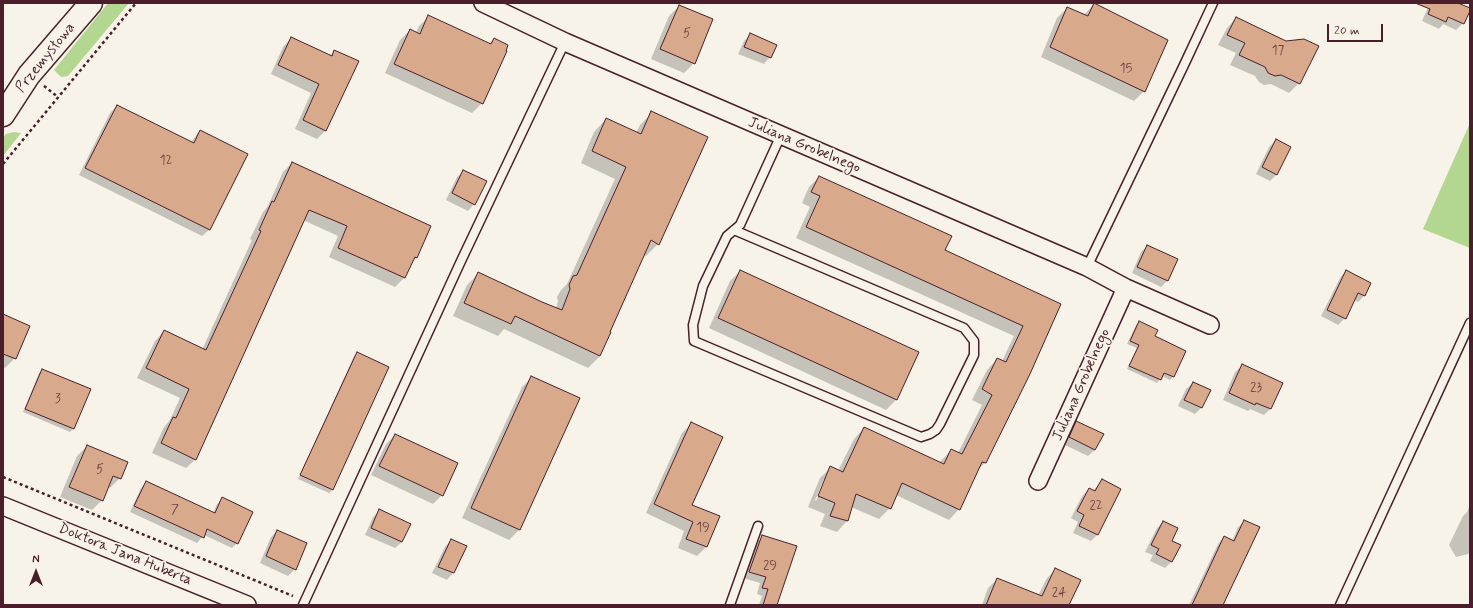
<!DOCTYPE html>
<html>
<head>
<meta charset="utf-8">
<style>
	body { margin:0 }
	#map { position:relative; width:1473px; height:608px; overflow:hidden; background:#f7f3e8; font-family:Mynerve,sans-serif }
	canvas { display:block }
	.frame { position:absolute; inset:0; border:4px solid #4a1f2b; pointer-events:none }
	.north { position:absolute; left:16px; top:552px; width:40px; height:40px; -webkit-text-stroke:3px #f7f3e8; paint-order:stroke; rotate:0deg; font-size:11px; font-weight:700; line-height:16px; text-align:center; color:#4a1f2b }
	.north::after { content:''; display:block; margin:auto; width:14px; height:18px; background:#4a1f2b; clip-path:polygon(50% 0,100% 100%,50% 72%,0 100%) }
	.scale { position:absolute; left:1327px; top:24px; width:56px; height:18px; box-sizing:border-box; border:2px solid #4a1f2b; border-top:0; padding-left:5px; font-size:12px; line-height:14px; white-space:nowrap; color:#4a1f2b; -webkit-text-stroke:3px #f7f3e8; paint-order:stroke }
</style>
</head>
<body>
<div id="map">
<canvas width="1473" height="608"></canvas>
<div class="frame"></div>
<div class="north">N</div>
<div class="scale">20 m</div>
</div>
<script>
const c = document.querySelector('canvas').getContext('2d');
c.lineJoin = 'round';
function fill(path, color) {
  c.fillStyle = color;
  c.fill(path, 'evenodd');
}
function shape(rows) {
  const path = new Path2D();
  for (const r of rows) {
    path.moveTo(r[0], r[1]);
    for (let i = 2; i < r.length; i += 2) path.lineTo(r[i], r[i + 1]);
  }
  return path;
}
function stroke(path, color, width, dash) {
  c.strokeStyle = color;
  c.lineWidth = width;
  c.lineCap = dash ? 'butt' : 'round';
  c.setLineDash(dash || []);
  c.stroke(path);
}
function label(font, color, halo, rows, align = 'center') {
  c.font = font + ' Mynerve,sans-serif';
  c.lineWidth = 3.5;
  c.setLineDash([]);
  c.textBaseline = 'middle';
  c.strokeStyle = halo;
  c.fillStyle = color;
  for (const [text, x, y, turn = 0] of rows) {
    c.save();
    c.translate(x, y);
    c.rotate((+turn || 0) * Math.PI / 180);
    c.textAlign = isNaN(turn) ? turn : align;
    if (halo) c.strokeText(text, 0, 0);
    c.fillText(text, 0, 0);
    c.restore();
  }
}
const green = shape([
	[108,3,129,3,68,76,61,77,54,70],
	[1470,123,1470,248,1423,229],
	[14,132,21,133,3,156,3,138,6,134]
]);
const shadow = shape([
	[1430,3,1456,3,1463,23,1456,30,1443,24,1439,29,1422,21],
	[1094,4,1144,91,1134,101,1041,57,1057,18,1067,8,1084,15],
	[679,6,694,63,684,73,651,59,669,16],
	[429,16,489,44,494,39,482,103,472,113,385,73,400,40,410,30,416,33,419,26],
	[1236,18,1299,83,1289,93,1271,84,1264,85,1259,82,1255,76,1230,65,1236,53,1218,45,1227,28],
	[750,35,770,57,764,64,738,54,744,41],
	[291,38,330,56,335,51,325,131,317,139,295,129,311,93,271,74,283,47],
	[117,106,191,143,194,138,200,131,246,155,209,230,202,236,79,175,110,113],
	[652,113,658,244,646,256,643,255,600,356,588,368,504,329,498,336,453,316,467,285,479,273,556,309,558,301,557,297,561,290,567,284,615,179,581,163,594,132,606,119,636,133,640,125],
	[1276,140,1277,174,1270,181,1256,174,1269,147],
	[292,163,416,257,412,262,405,277,395,287,329,257,338,236,303,220,196,459,186,468,152,453,164,427,170,420,180,398,137,378,155,341,164,331,202,350,252,240,250,239,263,212,268,206,283,172],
	[464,171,474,204,468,211,446,200,457,177],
	[819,177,944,251,1060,304,985,463,977,471,959,509,949,520,896,495,890,508,879,519,851,507,847,521,837,532,820,526,825,514,808,507,820,478,831,467,838,471,854,439,864,428,939,463,951,450,958,453,982,405,972,400,987,370,997,359,1002,361,1014,336,796,238,810,207,802,203,809,187],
	[824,479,826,479,816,501,815,500],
	[1147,246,1177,259,1167,281,1161,287,1132,273,1141,252],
	[740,271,918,352,896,400,886,410,709,328,730,281],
	[1346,271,1370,283,1364,296,1358,302,1354,300,1345,318,1338,325,1321,316,1340,278],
	[3,315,15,358,5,368,3,367],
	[1139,322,1154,337,1173,377,1170,380,1162,376,1157,383,1127,369,1137,348,1127,344,1136,325],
	[357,353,388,367,332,490,329,493,298,479,354,356],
	[1242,366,1270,409,1264,415,1250,409,1248,411,1223,400,1235,372],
	[43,370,89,389,73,429,70,432,23,412,39,373],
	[532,377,578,399,519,530,509,540,462,518,522,387],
	[1193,383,1201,408,1195,414,1178,406,1186,389],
	[1077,422,1102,435,1095,450,1088,456,1063,444,1070,429],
	[692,423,690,505,706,547,697,556,678,548,684,531,646,513,682,433],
	[395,435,442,495,433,504,371,475,386,444],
	[87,446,120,478,110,488,107,487,102,500,92,510,60,497,77,456],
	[1102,480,1097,535,1091,541,1073,533,1078,522,1071,518,1082,496,1089,489,1093,491],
	[146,483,213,513,217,504,222,499,237,543,232,548,204,535,197,543,130,512,141,488],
	[1470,505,1470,552,1468,554,1456,557,1449,545,1463,516,1467,512],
	[380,510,402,542,395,548,365,535,373,517],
	[1245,521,1222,605,1189,605,1218,544,1224,537,1232,541,1238,527],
	[1163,522,1171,541,1171,562,1165,568,1150,561,1153,555,1145,552,1157,528],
	[277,531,295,569,288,576,260,563,271,537],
	[763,536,776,605,759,605,762,596,757,594,760,583,743,578,756,543],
	[451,540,466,547,453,573,447,580,432,573,445,547],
	[1056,569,1068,605,982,605,988,588,997,579,1038,596,1047,578]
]);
const building = shape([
	[1094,3,1168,40,1145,92,1050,47,1067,7,1088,16,1094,3],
	[1415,3,1458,3,1470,8,1470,11,1464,24,1448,17,1446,22,1428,14,1430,9,1415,3],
	[679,5,713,19,695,64,660,49,679,5],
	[428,15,491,44,494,38,508,45,506,51,507,51,483,104,394,64,410,29,420,34,428,15],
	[1236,17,1286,41,1304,39,1319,46,1300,84,1281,75,1275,76,1268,73,1265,67,1239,55,1245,43,1227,35,1236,17],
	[750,33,777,45,771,58,744,47,750,33],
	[291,37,332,56,334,50,359,61,326,131,303,120,319,84,278,65,291,37],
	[117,105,194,143,200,130,248,154,210,230,85,168,117,105],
	[651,111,708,137,659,245,651,240,610,332,611,332,600,356,515,316,511,324,464,303,478,272,542,302,562,310,570,289,569,285,573,276,577,275,626,167,592,151,606,118,641,134,651,111],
	[1276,139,1291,147,1277,175,1262,167,1276,139],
	[292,162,431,226,417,258,415,257,405,278,338,248,347,226,309,210,196,460,161,443,173,417,176,418,189,389,146,368,164,330,206,350,261,231,259,230,272,201,274,202,292,162],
	[463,170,487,181,475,205,452,193,463,170],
	[819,176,952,236,945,250,1061,304,1030,374,986,463,982,462,960,510,902,483,891,509,856,494,848,521,830,516,835,503,818,496,830,466,843,472,864,427,944,464,951,449,962,454,992,395,982,389,997,358,1006,362,1023,326,806,227,820,196,811,192,819,176],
	[1147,245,1178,259,1168,281,1137,267,1147,245],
	[740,270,919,352,897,400,718,318,740,270],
	[1346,270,1371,283,1365,296,1358,293,1346,319,1327,310,1346,270],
	[3,314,30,326,16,359,3,354,3,314],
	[1139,321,1158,330,1155,336,1186,351,1174,377,1164,373,1161,380,1129,366,1139,345,1130,341,1139,321],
	[357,352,389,367,333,490,300,475,357,352],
	[1242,364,1283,383,1271,409,1256,403,1255,405,1229,393,1242,364],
	[42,369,91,389,74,429,25,409,42,369],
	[531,376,580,398,520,530,471,508,531,376],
	[1193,382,1211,390,1202,408,1184,400,1193,382],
	[1076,421,1104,434,1095,450,1069,437,1076,421],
	[691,422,723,437,692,505,720,516,707,547,686,539,693,522,654,504,691,422],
	[395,434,458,463,443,496,379,466,395,434],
	[87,445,128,462,121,479,113,476,103,501,69,487,87,445],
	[1102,479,1121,489,1098,535,1079,526,1084,515,1077,511,1089,488,1095,491,1102,479],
	[146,481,215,513,222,497,253,512,238,544,207,529,204,538,134,506,146,481],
	[379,509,411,524,402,542,371,528,379,509],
	[1244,520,1260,527,1223,605,1192,605,1224,536,1234,541,1244,520],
	[1163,521,1178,528,1172,541,1181,545,1172,562,1156,554,1159,549,1151,545,1163,521],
	[277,530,307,543,296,570,266,556,277,530],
	[762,535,797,546,777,605,763,605,768,589,762,588,766,577,749,572,762,535],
	[451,539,467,546,454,573,438,567,451,539],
	[1055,568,1081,580,1069,605,986,605,997,578,1042,596,1055,568]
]);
const path = shape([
	[44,86,58,97],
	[3,164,136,3],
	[3,477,293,596]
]);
const lane = shape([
	[734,230,964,328,974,341,974,355,940,424,936,430,930,434,921,437,694,341,693,325,703,286,727,236,740,225,781,135],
	[1087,267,1184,65,1213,3],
	[303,605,461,261,565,42],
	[730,605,758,526],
	[1340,605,1470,323]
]);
const street = shape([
	[483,3,565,42,1087,267,1126,288,1210,325],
	[1038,481,1126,288],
	[3,506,247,605]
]);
const secondary = shape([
	[3,115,29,75,91,3]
]);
const numberNames = [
	["5",687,34],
	["17",1278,51],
	["15",1126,69],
	["12",166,161],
	["23",1256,388],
	["3",58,399],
	["5",100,470],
	["22",1096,506],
	["7",175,510],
	["19",703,528],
	["29",770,566],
	["24",1059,593]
];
const streetNames = [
	["Przemysłowa",46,58,-51],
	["Juliana Grobelnego",804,146,23],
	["Juliana Grobelnego",1082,385,-66],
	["Doktora Jana Huberta",125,555,22]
];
fill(green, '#b3d690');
fill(shadow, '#0003');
fill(building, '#d9a98c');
stroke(building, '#4a1f2b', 1);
stroke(lane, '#4a1f2b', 11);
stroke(street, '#4a1f2b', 20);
stroke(secondary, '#4a1f2b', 25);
stroke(path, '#4a1f2b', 2.5, [3, 3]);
stroke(lane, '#f7f3e8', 8);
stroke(street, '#f7f3e8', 17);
stroke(secondary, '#f7f3e8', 22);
label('13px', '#6e4243', null, numberNames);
label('15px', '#4a1f2b', '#f7f3e8', streetNames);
</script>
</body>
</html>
